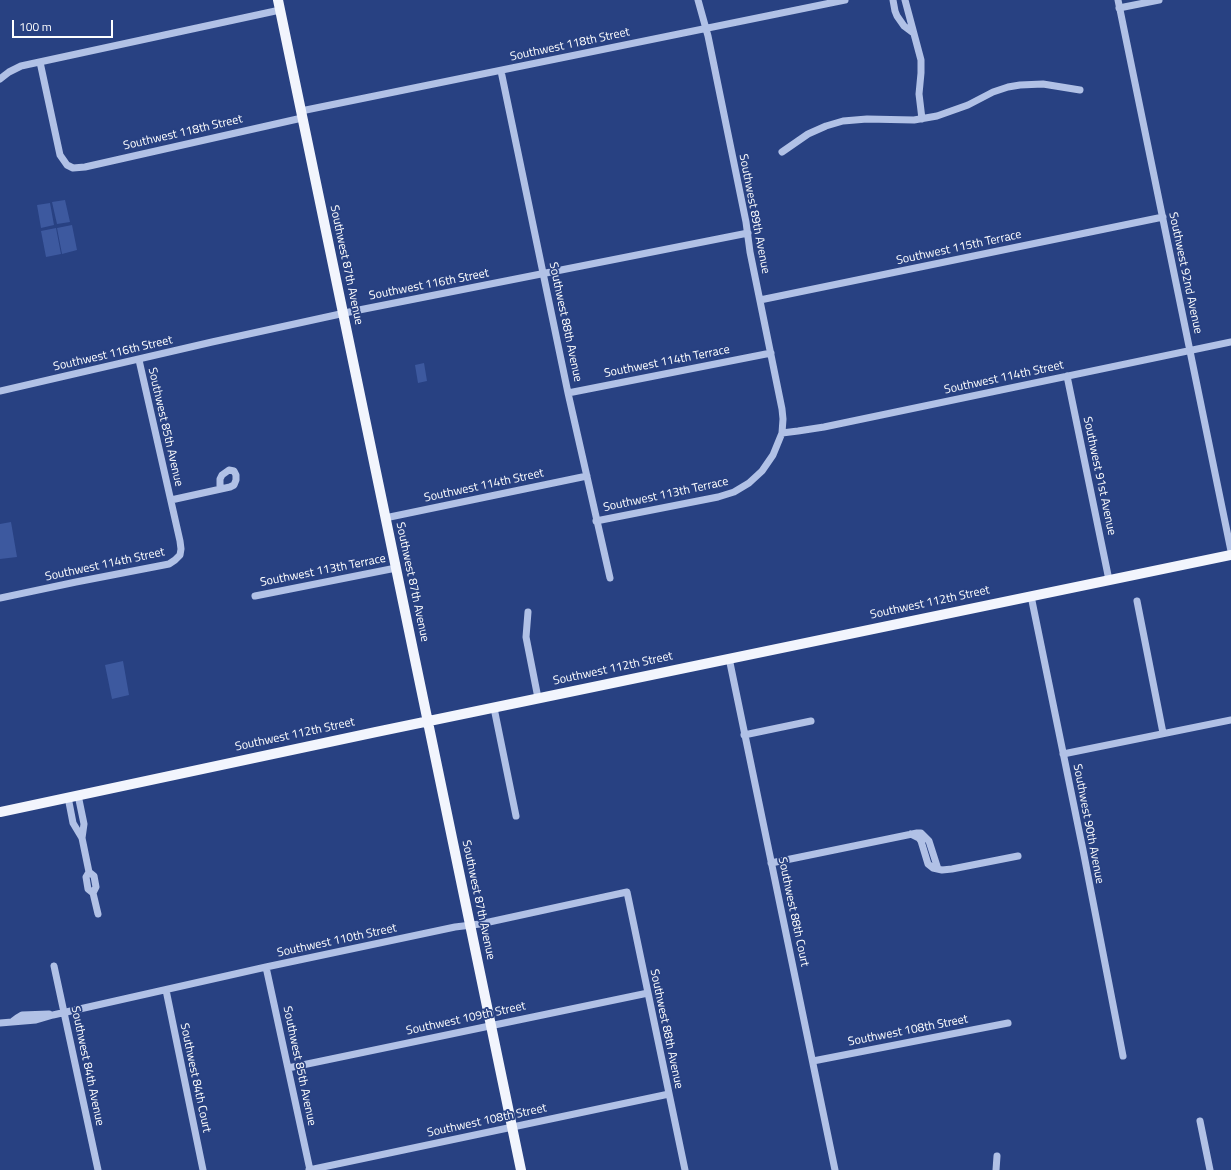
<!DOCTYPE html>
<html>
<head>
<meta charset="utf-8">
<style>
	body { margin:0 }
	#map { position:relative; width:1231px; height:1170px; overflow:hidden; background:#284182; font-family:"Titillium Web",sans-serif }
	canvas { display:block }
	.scale { position:absolute; left:12px; top:20px; width:101px; height:18px; box-sizing:border-box; border:2px solid #fff; border-top:0; padding-left:5px; font-size:12px; line-height:14px; white-space:nowrap; color:#fff; -webkit-text-stroke:3px #284182; paint-order:stroke }
</style>
</head>
<body>
<div id="map">
<canvas width="1231" height="1170"></canvas>
<div class="scale">100 m</div>
</div>
<script>
const c = document.querySelector('canvas').getContext('2d');
c.lineJoin = 'round';
function fill(path, color) {
  c.fillStyle = color;
  c.fill(path, 'evenodd');
}
function shape(rows) {
  const path = new Path2D();
  for (const r of rows) {
    path.moveTo(r[0], r[1]);
    for (let i = 2; i < r.length; i += 2) path.lineTo(r[i], r[i + 1]);
  }
  return path;
}
function stroke(path, color, width, dash) {
  c.strokeStyle = color;
  c.lineWidth = width;
  c.lineCap = dash ? 'butt' : 'round';
  c.setLineDash(dash || []);
  c.stroke(path);
}
function label(font, color, halo, rows, align = 'center') {
  c.font = font + ' "Titillium Web",sans-serif';
  c.lineWidth = 3.5;
  c.setLineDash([]);
  c.textBaseline = 'middle';
  c.strokeStyle = halo;
  c.fillStyle = color;
  for (const [text, x, y, turn = 0] of rows) {
    c.save();
    c.translate(x, y);
    c.rotate((+turn || 0) * Math.PI / 180);
    c.textAlign = isNaN(turn) ? turn : align;
    if (halo) c.strokeText(text, 0, 0);
    c.fillText(text, 0, 0);
    c.restore();
  }
}
const green = shape([
	[65,200,70,222,57,224,52,202],
	[50,203,54,225,41,228,37,205],
	[72,225,77,250,62,254,57,228],
	[56,228,61,254,46,257,41,231],
	[424,363,427,381,418,383,415,365],
	[11,522,17,557,0,559,0,524],
	[123,661,129,695,112,699,105,665]
]);
const minor = shape([
	[893,0,895,11,897,16,904,26,912,32],
	[905,0,921,60,921,73,919,94,922,119],
	[1118,0,1231,551],
	[1119,8,1159,0],
	[40,62,60,155,67,165,73,168,85,167,302,118],
	[501,71,568,393,610,578],
	[0,79,9,72,21,66,280,10],
	[301,111,845,0],
	[782,152,808,134,826,126,843,121,867,119,914,120,937,116,968,105,993,92,1008,87,1020,85,1043,84,1080,90],
	[760,300,1163,217],
	[1067,376,1109,580],
	[0,391,212,342,354,311,748,233],
	[568,393,771,353],
	[782,433,798,431,824,427,1231,342],
	[171,500,230,487,234,485,236,480,236,475,234,471,229,470,222,475,220,479,220,489],
	[385,518,587,476],
	[596,521,718,497,734,492,749,483,762,471,773,455,782,433,783,419,782,409,750,252,746,222,708,36,698,0],
	[255,596,396,568],
	[1031,596,1083,850,1123,1056],
	[0,598,76,582,169,564,175,560,180,555,181,549,180,541,139,360],
	[1137,601,1163,733],
	[528,612,526,637,538,698],
	[729,658,835,1170],
	[494,708,516,816],
	[744,735,811,721],
	[1063,754,1231,720],
	[78,795,84,824,82,838],
	[68,797,73,823,82,838,89,872,94,876,96,887,93,893],
	[911,834,919,838,921,841,928,864,933,868,942,870,952,869,1018,856],
	[771,863,917,833,921,833,929,841,938,869],
	[89,872,86,877,88,889,93,893,98,914],
	[54,966,98,1170],
	[266,967,310,1170],
	[166,990,203,1170],
	[13,1021,17,1018,22,1015,49,1014],
	[0,1023,36,1020,53,1015,266,967,455,927,480,924,627,892,685,1170],
	[813,1061,1008,1023],
	[288,1068,648,993],
	[1200,1121,1210,1170],
	[309,1170,669,1094],
	[996,1170,997,1156]
]);
const major = shape([
	[278,0,521,1170],
	[0,812,376,732,1231,555]
]);
const streetNames = [
	["Southwest 118th Street",570,45,-12],
	["Southwest 118th Street",183,133,-13],
	["Southwest 89th Avenue",754,214,79],
	["Southwest 115th Terrace",959,248,-12],
	["Southwest 87th Avenue",346,265,78],
	["Southwest 92nd Avenue",1185,273,78],
	["Southwest 116th Street",429,285,-11],
	["Southwest 88th Avenue",565,322,78],
	["Southwest 116th Street",113,354,-13],
	["Southwest 114th Terrace",667,362,-11],
	["Southwest 114th Street",1004,378,-12],
	["Southwest 85th Avenue",165,427,77],
	["Southwest 91st Avenue",1099,476,78],
	["Southwest 114th Street",484,486,-12],
	["Southwest 113th Terrace",666,495,-12],
	["Southwest 114th Street",105,565,-12],
	["Southwest 113th Terrace",323,571,-11],
	["Southwest 87th Avenue",412,582,78],
	["Southwest 112th Street",930,603,-12],
	["Southwest 112th Street",613,669,-12],
	["Southwest 112th Street",295,735,-12],
	["Southwest 90th Avenue",1088,824,79],
	["Southwest 87th Avenue",478,900,78],
	["Southwest 88th Court",793,912,78],
	["Southwest 110th Street",337,941,-12],
	["Southwest 109th Street",466,1019,-12],
	["Southwest 88th Avenue",666,1029,78],
	["Southwest 108th Street",908,1031,-11],
	["Southwest 84th Avenue",87,1066,78],
	["Southwest 85th Avenue",299,1066,78],
	["Southwest 84th Court",195,1078,78],
	["Southwest 108th Street",487,1121,-12]
];
fill(green, '#3d599f');
stroke(minor, '#b1c1e6', 7);
stroke(major, '#f2f5fd', 10);
label('12px', '#fff', '#284182', streetNames);
</script>
</body>
</html>
